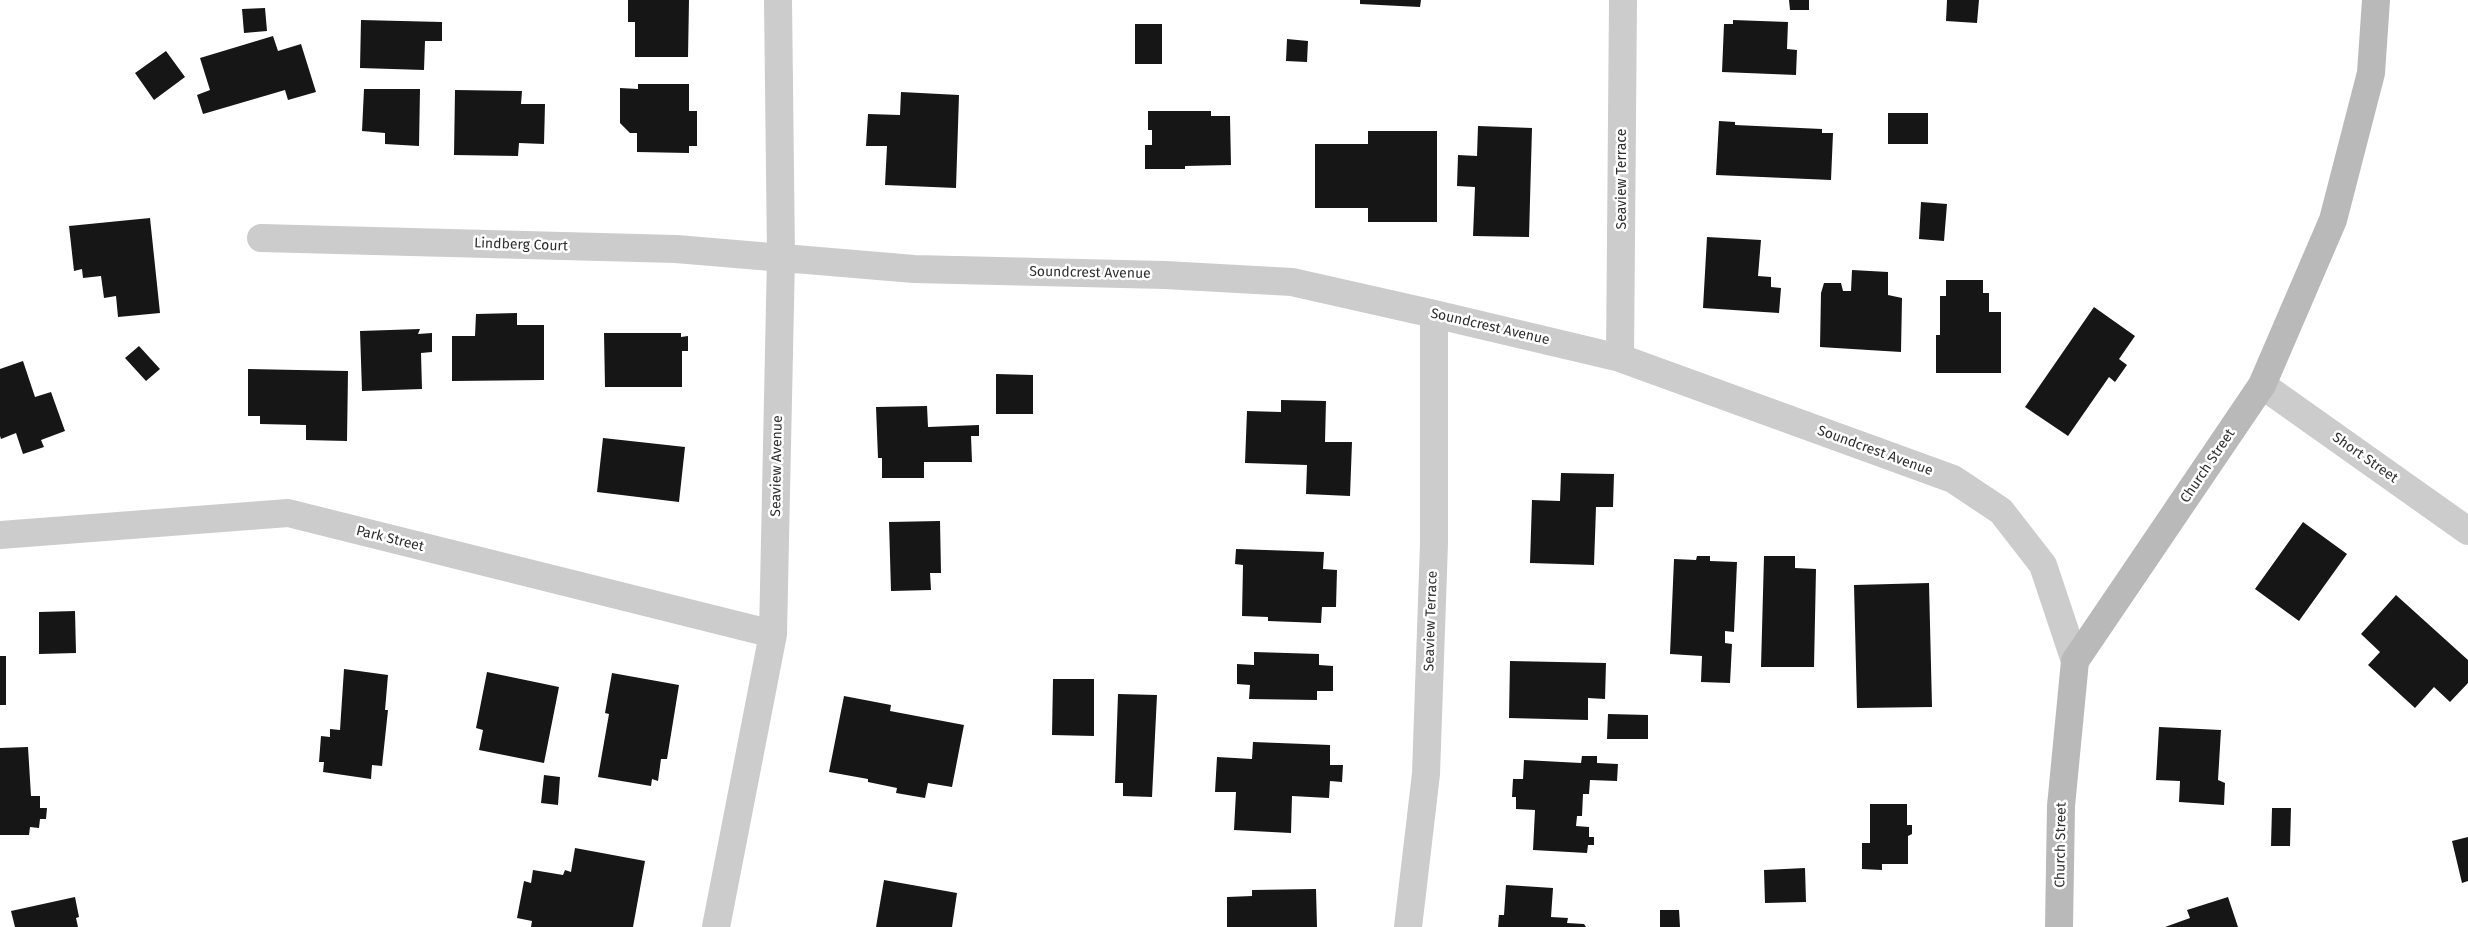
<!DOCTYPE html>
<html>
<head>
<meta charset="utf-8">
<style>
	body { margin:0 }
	canvas { display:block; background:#fff }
</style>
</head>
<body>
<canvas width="2468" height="927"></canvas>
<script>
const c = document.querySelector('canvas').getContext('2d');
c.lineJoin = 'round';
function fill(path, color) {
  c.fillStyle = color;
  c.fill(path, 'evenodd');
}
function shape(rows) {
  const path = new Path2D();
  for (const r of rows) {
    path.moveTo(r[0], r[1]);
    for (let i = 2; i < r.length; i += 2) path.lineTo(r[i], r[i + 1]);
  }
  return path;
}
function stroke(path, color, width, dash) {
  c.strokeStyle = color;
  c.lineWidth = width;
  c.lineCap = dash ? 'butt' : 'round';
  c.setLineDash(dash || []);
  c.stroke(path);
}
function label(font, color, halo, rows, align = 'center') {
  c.font = font + ' "Fira Sans",sans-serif';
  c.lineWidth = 5;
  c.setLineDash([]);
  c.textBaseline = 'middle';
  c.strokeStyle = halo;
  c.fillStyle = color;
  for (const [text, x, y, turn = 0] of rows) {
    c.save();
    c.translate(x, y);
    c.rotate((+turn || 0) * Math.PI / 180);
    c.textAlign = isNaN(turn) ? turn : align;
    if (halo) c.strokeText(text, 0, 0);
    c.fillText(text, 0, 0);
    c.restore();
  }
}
const building = shape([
	[628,0,689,0,688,57,635,57,635,22,628,22],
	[1360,0,1421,0,1420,7,1360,4],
	[1789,0,1809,0,1809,10,1790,10],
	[1947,0,1979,0,1977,23,1946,21],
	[265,8,267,31,244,33,242,9],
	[361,20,442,22,442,41,425,41,424,70,360,68],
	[1733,20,1788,22,1787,49,1797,50,1796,75,1722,72,1724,24,1733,24],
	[1135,24,1162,24,1162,64,1135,64],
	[273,36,278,51,301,44,316,92,288,100,285,90,203,114,197,95,210,90,200,58],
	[1287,39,1308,41,1307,62,1286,61],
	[166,51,185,77,154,100,135,73],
	[638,84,689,84,689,111,697,111,697,146,689,146,689,153,637,152,637,133,630,133,620,123,620,88,638,89],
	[364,89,420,89,419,146,385,144,385,133,362,131],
	[455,90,522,91,521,104,545,104,544,144,519,143,518,156,454,155],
	[901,92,959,95,956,188,885,185,887,146,866,146,868,114,900,115],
	[1148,111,1211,111,1211,116,1230,116,1231,165,1185,166,1185,169,1145,169,1145,145,1152,145,1152,130,1148,130],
	[1888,113,1928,113,1928,144,1888,144],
	[1719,121,1735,122,1735,125,1822,129,1822,133,1833,133,1831,180,1716,175],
	[1478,126,1532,128,1529,237,1473,236,1475,187,1457,186,1458,155,1477,156],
	[1368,131,1437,131,1437,222,1368,222,1368,208,1315,208,1315,144,1368,144],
	[1921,202,1947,204,1944,241,1919,239],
	[150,218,160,313,118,317,116,296,104,298,101,276,83,278,82,269,74,271,69,226],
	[1707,237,1761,240,1758,276,1771,277,1771,287,1781,288,1779,313,1703,308],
	[1852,270,1888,272,1888,295,1902,298,1901,352,1820,347,1821,293,1824,283,1841,283,1843,291,1851,291],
	[1946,280,1983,280,1983,293,1989,293,1989,312,2001,312,2001,373,1936,373,1936,335,1940,335,1940,296,1946,296],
	[2094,307,2135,336,2119,359,2127,365,2115,382,2109,377,2068,436,2025,407],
	[517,313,517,325,544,325,544,380,452,381,452,336,475,336,476,314],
	[420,329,418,334,432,333,432,352,421,353,422,389,362,391,360,331],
	[604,333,681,333,681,337,688,336,688,351,682,351,682,387,605,387],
	[139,346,160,369,146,381,125,358],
	[23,361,35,397,51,392,65,431,41,440,44,447,23,454,16,433,1,439,0,436,0,369],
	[248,369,348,371,347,441,306,440,306,425,260,424,260,416,248,416],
	[996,374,1033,375,1033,414,996,414],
	[1281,400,1326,401,1325,442,1352,442,1350,496,1306,494,1307,465,1245,463,1247,411,1281,412],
	[927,406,928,427,979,425,979,436,971,436,972,462,924,462,924,478,882,478,882,458,878,458,876,407],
	[603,438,685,447,679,502,597,492],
	[1561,473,1614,474,1613,507,1596,507,1594,565,1530,563,1532,500,1560,501],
	[940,521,941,573,930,573,931,590,891,591,889,522],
	[2303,522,2347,554,2299,621,2255,589],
	[1236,549,1324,552,1323,569,1337,570,1336,607,1322,607,1321,623,1268,621,1268,617,1242,616,1243,565,1235,564],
	[1697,556,1710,556,1710,561,1737,562,1734,632,1725,631,1725,643,1732,644,1730,683,1701,682,1702,656,1670,654,1674,559,1696,560],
	[1764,556,1795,556,1795,568,1816,569,1814,667,1761,667],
	[1929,583,1932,707,1857,708,1854,585],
	[2396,595,2468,660,2468,683,2450,702,2434,687,2415,708,2368,665,2380,652,2361,634],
	[75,611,76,653,39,654,39,612],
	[1254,652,1319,654,1319,665,1333,666,1333,691,1317,691,1317,700,1249,699,1250,685,1237,684,1237,664,1254,665],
	[0,656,6,656,6,705,0,705],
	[1510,661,1606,663,1605,699,1588,698,1588,720,1509,718],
	[344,669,388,675,385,710,388,710,382,766,372,765,371,779,323,772,324,762,319,762,321,736,330,737,330,729,340,730],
	[487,672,559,687,544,763,479,750,483,730,476,728],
	[612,673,679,685,667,759,661,759,658,781,652,779,651,786,598,777,609,714,605,713],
	[1053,679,1094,679,1094,736,1052,735],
	[1118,694,1157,695,1152,797,1123,796,1123,783,1115,783],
	[844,696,891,705,890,711,964,725,952,787,928,783,925,798,896,793,897,788,868,782,868,779,829,772],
	[1608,714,1648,715,1648,739,1607,739],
	[2159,727,2221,730,2218,780,2225,783,2224,805,2179,802,2180,781,2156,780],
	[1253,742,1330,745,1330,765,1343,765,1342,782,1330,781,1329,798,1292,796,1291,833,1234,830,1236,792,1215,792,1217,757,1252,759],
	[28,747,31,796,40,796,40,808,47,808,46,819,40,819,39,828,30,827,29,835,0,835,0,748],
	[1582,756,1597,756,1597,763,1618,764,1617,781,1590,780,1589,794,1583,794,1582,816,1577,816,1576,826,1589,827,1589,837,1594,837,1594,845,1588,845,1587,853,1533,850,1535,810,1516,809,1516,797,1512,797,1513,779,1523,779,1524,760,1581,763],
	[544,775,560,777,558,805,541,803],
	[1870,804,1907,804,1907,825,1912,825,1912,834,1908,836,1908,864,1882,864,1882,870,1862,869,1862,843,1870,843],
	[2272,808,2291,808,2290,846,2271,846],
	[2468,837,2468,881,2462,883,2452,841],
	[575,848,645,861,633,927,531,927,532,921,517,918,524,881,531,883,533,870,563,875,565,870,571,872],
	[1805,868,1806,902,1765,903,1764,870],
	[884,880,957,893,952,927,876,927],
	[1506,885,1553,888,1551,917,1568,918,1567,923,1584,924,1586,927,1498,927,1499,915,1504,915],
	[1316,889,1317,927,1227,927,1227,897,1252,896,1252,890],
	[75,897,79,917,76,918,78,927,15,927,11,911],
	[2228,897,2238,927,2165,927,2190,918,2187,910],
	[1660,910,1679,910,1680,927,1660,927]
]);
const minor = shape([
	[261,238,676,249,914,269,1165,275,1292,282,1434,314,1620,358,1953,479,2001,511,2043,565,2075,661],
	[1620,358,1623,0],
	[2262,385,2468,531],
	[0,535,288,513,773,634],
	[716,927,773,634,781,257,778,0],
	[1408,927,1426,774,1434,543,1434,314]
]);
const secondary = shape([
	[2059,927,2061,806,2075,661,2262,385,2333,220,2371,73,2376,0]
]);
const streetNames = [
	["Seaview Terrace",1622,179,-90],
	["Lindberg Court",521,245,2],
	["Soundcrest Avenue",1090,273,1],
	["Soundcrest Avenue",1490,327,13],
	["Soundcrest Avenue",1875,451,20],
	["Short Street",2365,458,35],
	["Seaview Avenue",777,466,-89],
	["Church Street",2208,466,-56],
	["Park Street",390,539,14],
	["Seaview Terrace",1431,621,-88],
	["Church Street",2061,845,-89]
];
fill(building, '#161616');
stroke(minor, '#ccc', 28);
stroke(secondary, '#b9b9b9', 28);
label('14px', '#2f2f2f', '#fff', streetNames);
</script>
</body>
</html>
